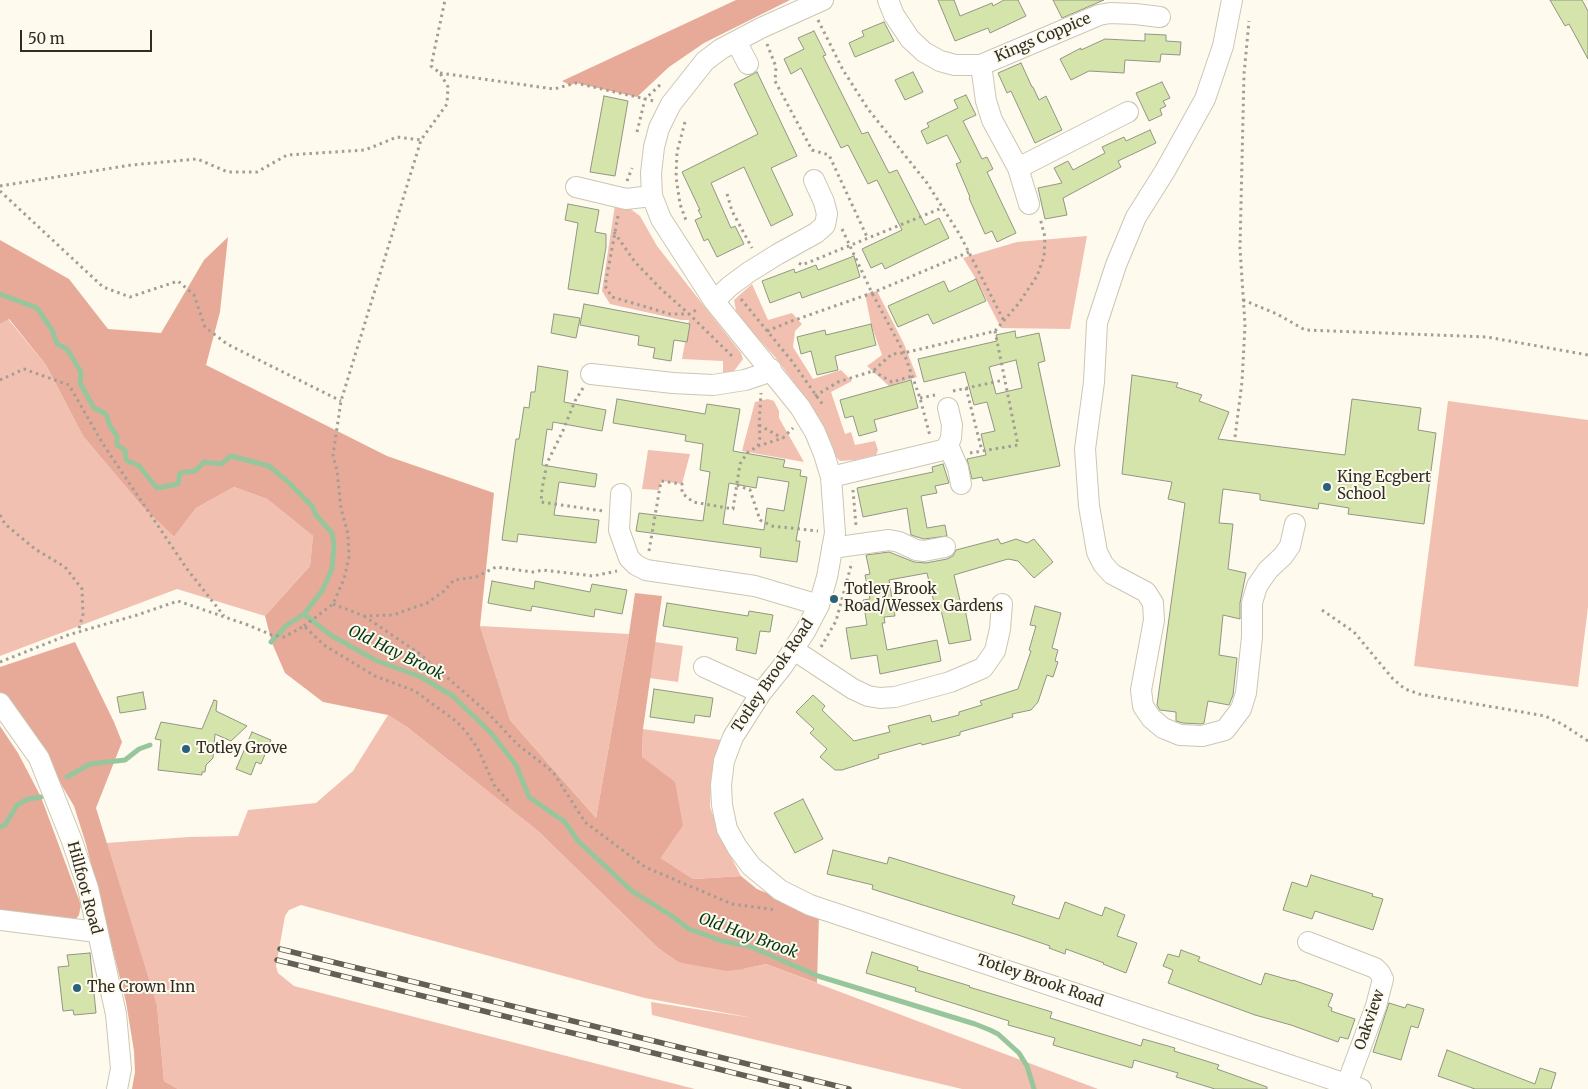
<!DOCTYPE html>
<html>
<head>
<meta charset="utf-8">
<style>
	body { margin:0 }
	#map { position:relative; width:1588px; height:1089px; overflow:hidden; background:#fefaee; font-family:Merriweather,serif }
	canvas { display:block }
	.scale { position:absolute; left:20px; top:30px; width:132px; height:22px; box-sizing:border-box; border:2px solid #2f2d25; border-top:0; padding-left:6px; font-size:15px; line-height:18px; white-space:nowrap; color:#2f2d25; -webkit-text-stroke:4px #fefaee; paint-order:stroke }
</style>
</head>
<body>
<div id="map">
<canvas width="1588" height="1089"></canvas>
<div class="scale">50 m</div>
</div>
<script>
const c = document.querySelector('canvas').getContext('2d');
c.lineJoin = 'round';
function fill(path, color) {
  c.fillStyle = color;
  c.fill(path, 'evenodd');
}
function shape(rows) {
  const path = new Path2D();
  for (const r of rows) {
    path.moveTo(r[0], r[1]);
    for (let i = 2; i < r.length; i += 2) path.lineTo(r[i], r[i + 1]);
  }
  return path;
}
function stroke(path, color, width, dash) {
  c.strokeStyle = color;
  c.lineWidth = width;
  c.lineCap = dash ? 'butt' : 'round';
  c.setLineDash(dash || []);
  c.stroke(path);
}
function label(font, color, halo, rows, align = 'center') {
  c.font = font + ' Merriweather,serif';
  c.lineWidth = 4;
  c.setLineDash([]);
  c.textBaseline = 'middle';
  c.strokeStyle = halo;
  c.fillStyle = color;
  for (const [text, x, y, turn = 0] of rows) {
    c.save();
    c.translate(x, y);
    c.rotate((+turn || 0) * Math.PI / 180);
    c.textAlign = isNaN(turn) ? turn : align;
    if (halo) c.strokeText(text, 0, 0);
    c.fillText(text, 0, 0);
    c.restore();
  }
}
const green = shape([
	[615,205,628,207,640,216,657,246,741,353,743,359,734,371,723,373,723,361,682,359,689,320,681,320,610,304,602,291],
	[1087,236,1070,329,1001,328,976,279,963,258,1017,242],
	[752,284,768,320,792,313,802,324,795,331,793,347,813,379,841,370,852,381,831,392,845,434,851,432,855,445,875,441,878,450,876,455,855,460,840,461,835,456,824,429,799,389,775,357,737,315,734,300],
	[877,291,904,344,917,377,889,386,867,366,882,355,871,324,865,294],
	[8,319,46,365,83,436,141,505,174,537,196,508,234,487,267,499,313,536,310,566,265,616,177,589,0,656,0,324],
	[768,399,774,401,779,411,779,418,804,462,742,451,755,402],
	[1448,401,1588,420,1588,607,1578,687,1414,666],
	[648,450,690,454,682,484,661,481,659,490,642,489],
	[480,626,629,634,596,818,510,720],
	[655,642,683,646,678,682,649,678],
	[388,715,407,727,538,831,658,948,675,960,743,969,766,964,1098,1089,962,1089,652,1015,651,1002,753,1018,645,998,301,905,289,910,285,916,276,966,278,973,294,986,695,1089,178,1089,164,1081,157,1005,106,843,189,837,238,836,248,810,316,803,353,771],
	[643,729,721,740,711,777,710,807,722,840,741,876,693,879,661,858,683,826,642,758]
]);
const forest = shape([
	[736,0,790,0,704,43,669,67,637,97,576,83,570,85,562,81],
	[228,237,220,312,206,365,387,456,494,493,480,626,510,720,596,818,629,634,635,593,662,596,643,729,642,757,675,782,683,826,661,858,693,879,741,876,757,889,819,915,817,983,766,964,743,969,727,971,682,963,675,960,658,948,538,831,407,727,388,715,323,702,285,673,272,643,265,616,310,566,313,536,267,499,234,487,196,508,174,537,141,505,83,436,46,365,9,319,0,324,0,240,69,279,108,329,161,333,204,260],
	[75,642,114,722,122,742,96,808,157,1005,164,1081,178,1089,132,1089,135,1072,134,1051,126,1002,86,844,74,806,40,749,0,692,0,667],
	[0,726,18,753,41,797,81,905,79,915,75,920,0,912]
]);
const stream = shape([
	[0,294,37,308,52,330,57,344,67,349,81,372,80,383,94,408,106,414,110,426,117,436,117,445,125,450,126,460,139,466,157,488,178,484,180,473,195,471,204,462,221,464,231,456,269,466,286,480,312,506,316,515,332,533,334,545,332,569,322,591,304,614,329,634,375,660,421,677,453,696,491,733,516,765,529,797,565,822,578,841,632,891,672,916,689,929,722,941,749,946,818,976,975,1024,990,1030,998,1034,1019,1053,1027,1066,1034,1089],
	[271,642,287,625,304,614],
	[67,777,90,764,125,760,139,749,150,745],
	[0,827,5,825,17,805,28,799,41,797]
]);
const building = shape([
	[938,0,954,0,960,16,992,3,993,6,1004,0,1018,0,1026,16,990,33,988,28,955,41,938,0],
	[1053,0,1104,0,1062,18,1053,0],
	[1550,0,1582,0,1588,11,1588,59,1569,24,1565,26,1550,0],
	[884,22,894,41,855,57,849,43,864,36,862,31,884,22],
	[814,31,826,55,823,56,862,134,868,132,889,173,897,170,925,225,939,218,949,238,885,269,882,263,871,268,862,249,902,230,877,180,868,184,848,145,841,148,801,68,791,74,784,59,804,49,798,38,814,31],
	[1145,34,1166,35,1166,41,1181,42,1180,55,1161,54,1160,62,1125,60,1124,73,1089,71,1071,80,1060,59,1081,48,1081,50,1105,39,1145,41,1145,34],
	[1021,63,1032,87,1033,87,1039,100,1046,96,1062,130,1035,143,1011,91,1007,93,998,73,1021,63],
	[757,72,797,156,771,168,793,215,771,226,744,167,711,183,731,228,735,226,744,244,717,257,708,239,704,241,695,220,702,217,698,210,700,210,682,172,758,134,734,84,757,72],
	[913,72,923,92,905,100,895,80,913,72],
	[1162,82,1170,98,1163,101,1166,106,1160,109,1162,115,1149,121,1136,93,1162,82],
	[966,95,976,115,963,121,982,159,987,157,993,169,987,172,1016,233,997,242,992,231,985,234,969,198,970,197,956,164,961,162,947,135,927,144,921,131,929,127,927,123,958,108,954,100,966,95],
	[604,96,628,101,615,176,590,172,604,96],
	[1150,130,1156,143,1118,161,1121,167,1063,198,1067,215,1045,219,1038,188,1062,183,1054,168,1068,161,1073,170,1105,153,1102,147,1124,137,1126,141,1150,130],
	[568,204,599,210,595,232,606,234,606,247,598,294,568,289,578,223,565,220,568,204],
	[854,256,860,277,802,298,800,292,770,303,762,281,794,269,795,273,816,265,818,270,854,256],
	[976,279,986,301,933,324,928,314,898,327,888,306,944,281,949,292,976,279],
	[584,304,690,324,687,342,674,340,671,361,653,358,655,348,638,345,639,336,580,325,584,304],
	[554,314,580,318,576,338,551,333,554,314],
	[871,324,876,345,835,356,838,370,817,375,811,351,801,354,797,337,825,330,826,335,871,324],
	[1015,331,1016,338,1039,333,1045,361,1038,363,1060,466,983,481,982,477,972,479,967,459,986,455,981,434,995,431,987,402,974,405,965,372,924,382,918,359,997,341,996,335,1015,331],
	[1016,360,1022,388,996,394,989,367,1016,360],
	[538,366,568,371,564,402,606,410,602,431,553,422,552,430,547,429,542,465,597,474,595,487,559,482,554,515,599,520,596,543,518,534,517,542,502,540,516,439,519,439,524,407,529,408,531,392,535,392,538,366],
	[1132,375,1178,383,1176,387,1202,395,1199,401,1229,412,1218,439,1345,455,1352,399,1421,408,1418,430,1436,433,1424,524,1348,514,1349,508,1319,503,1318,509,1260,500,1260,494,1223,489,1219,523,1233,524,1228,569,1246,573,1240,603,1240,619,1223,615,1219,655,1237,658,1233,695,1229,705,1208,701,1204,723,1201,724,1183,723,1176,721,1176,712,1160,710,1157,705,1185,503,1168,499,1172,482,1122,474,1132,375],
	[911,380,918,408,874,420,877,431,859,436,853,416,845,418,840,400,911,380],
	[617,399,705,414,707,404,740,409,733,451,785,460,783,467,801,470,800,476,807,477,796,541,800,541,797,562,760,557,761,548,636,531,639,513,703,521,710,472,700,470,703,444,685,441,686,435,613,423,617,399],
	[758,477,789,482,784,511,767,508,764,530,723,524,729,483,756,488,758,477],
	[943,464,949,483,935,486,937,493,921,496,927,528,945,525,947,536,924,539,911,535,907,508,863,517,857,488,933,472,932,467,943,464],
	[998,539,1001,544,1016,539,1027,543,1034,539,1053,562,1034,578,1018,561,1008,559,954,575,962,609,965,609,971,640,949,644,941,610,936,611,927,573,889,580,895,616,884,617,885,623,882,623,887,650,937,640,941,661,880,674,877,655,851,659,846,628,867,625,863,600,870,599,865,575,870,574,866,555,889,552,914,562,926,563,947,559,953,556,956,550,998,539],
	[492,581,534,589,535,581,590,592,592,584,627,590,622,614,595,609,594,617,532,606,531,611,488,603,492,581],
	[667,603,748,616,749,611,773,615,770,632,760,631,756,654,736,650,738,638,663,626,667,603],
	[1035,606,1061,613,1052,648,1058,650,1055,661,1058,662,1053,677,1047,675,1038,702,1031,710,1012,714,1013,717,960,732,960,735,922,745,921,743,878,755,879,758,842,770,835,770,820,757,827,749,810,733,814,729,796,712,813,695,825,706,822,710,854,741,890,732,888,726,930,715,932,722,959,715,959,712,982,705,980,701,1018,689,1031,651,1029,650,1036,626,1030,625,1035,606],
	[654,689,713,698,710,717,695,715,694,723,650,717,654,689],
	[143,692,146,709,120,713,117,697,143,692],
	[214,700,217,701,216,711,247,726,231,741,215,734,213,758,206,765,205,772,202,772,202,775,158,770,161,740,155,739,161,722,202,729,214,700],
	[252,732,271,740,261,764,256,762,251,775,236,769,252,732],
	[803,799,823,839,795,853,774,813,803,799],
	[833,850,887,864,889,857,1015,896,1012,904,1059,919,1065,902,1102,916,1105,907,1125,915,1117,936,1137,943,1126,973,1103,964,1104,963,1066,949,1065,954,1049,948,1050,946,1018,935,872,889,873,885,827,874,833,850],
	[1311,875,1373,894,1372,896,1383,899,1373,930,1315,911,1312,919,1283,910,1292,882,1307,887,1311,875],
	[1181,950,1200,957,1198,961,1261,985,1265,973,1293,981,1293,980,1333,994,1328,1006,1332,1008,1331,1011,1355,1019,1348,1039,1340,1037,1338,1042,1291,1025,1255,1015,1168,983,1173,970,1163,966,1168,954,1179,957,1181,950],
	[872,952,918,967,917,970,970,986,969,987,1052,1012,1050,1018,1141,1046,1143,1039,1175,1048,1174,1051,1219,1065,1217,1069,1267,1087,1267,1089,1215,1089,1176,1077,1178,1073,1134,1060,1132,1068,1053,1045,1055,1038,1008,1025,1009,1021,915,991,916,988,866,973,872,952],
	[90,953,96,1013,74,1015,73,1010,63,1011,58,967,69,966,67,955,90,953],
	[1389,1003,1405,1008,1407,1004,1424,1009,1418,1028,1411,1026,1401,1060,1373,1052,1389,1003],
	[1447,1050,1535,1084,1540,1068,1556,1073,1551,1089,1475,1089,1438,1076,1447,1050]
]);
const path = shape([
	[818,20,843,70,868,109,927,183,960,235,1004,321],
	[767,44,776,67,775,81,812,150,829,155,868,239],
	[440,73,554,89,576,83,654,101],
	[685,122,677,152,676,177,680,204,687,223],
	[637,132,645,99,661,84],
	[627,181,632,168],
	[0,186,131,165,197,159,228,172,257,172,287,155,365,150,397,137,421,140],
	[0,191,103,287,130,297,178,281,194,295,205,327,227,344,341,401],
	[727,194,732,211,752,248],
	[618,216,605,286,612,297,670,314,689,314,698,309],
	[842,229,872,293,904,353,920,398,930,436],
	[614,232,635,262,661,289,689,314,733,357],
	[799,263,802,265,942,208],
	[741,299,791,360,823,405],
	[1243,300,1277,314,1305,330,1487,337,1588,355],
	[767,331,789,322,872,293,969,252],
	[873,371,892,382,912,376],
	[0,380,24,369,69,385,103,444,187,569,224,616],
	[583,388,575,401,562,433,547,463,542,489,541,502,603,511],
	[966,388,982,451],
	[953,391,1004,380],
	[815,396,838,382,873,371,892,354,904,353,995,331,1019,303,1037,276,1044,257,1045,237,1040,218],
	[920,398,935,395],
	[759,425,782,438],
	[1235,437,1242,382,1245,325,1240,248,1244,74,1249,21],
	[758,446,760,437,759,425,761,393],
	[970,453,1018,445,995,331],
	[737,485,750,490,760,520,772,526,818,531],
	[853,490,856,526],
	[0,515,5,524,35,549,65,567,82,589,83,614,78,632],
	[649,551,661,481,682,484,682,493,693,502,733,509,740,464,747,453,758,446,783,438,793,428],
	[333,604,364,616,393,615,427,603,444,591,454,580,476,577,496,567,533,572,543,570,593,576,617,571],
	[1322,610,1354,632,1393,679,1405,689,1419,694,1545,716,1562,724,1588,741],
	[364,616,420,654,488,713,517,744,553,772,585,822,645,867,732,904,777,910],
	[304,626,333,604,344,579,349,557,348,534,341,508,337,471,333,455,341,401,421,140,447,104,448,87,440,73,431,66,445,0],
	[821,647,836,621,852,562],
	[0,662,68,635,137,615,178,601,248,625,272,635,284,637,304,626,324,645,375,676,415,691,457,722,467,733,478,749,494,785,510,803]
]);
const minor = shape([
	[823,0,761,28,721,49,705,61,671,104,659,128,654,147,651,173,652,196,661,219,714,301,800,407,815,432,824,454,831,477,835,533,827,577,819,605,806,630,782,667,761,693,733,737,724,761,721,785,722,805,727,829,737,847,751,866,780,890,810,905,1361,1089],
	[888,0,894,15,910,39,924,52,940,61,955,65,981,65,1099,15,1110,13,1135,14,1160,17],
	[1232,0,1223,46,1205,99,1165,171,1136,217,1116,265,1097,323,1094,382,1085,449,1089,506,1097,552,1103,564,1112,574,1146,592,1153,603,1154,620,1141,690,1143,706,1151,718,1163,728,1180,735,1202,736,1225,730,1241,709,1246,693,1252,637,1252,603,1257,586,1268,570,1283,556,1290,546,1295,524],
	[736,41,748,64],
	[981,65,986,101,992,120,1018,168,1029,204],
	[1018,168,1128,112],
	[576,187,626,199,652,196],
	[714,301,730,286,749,272,778,254,816,233,825,225,827,214,824,202,814,180],
	[591,374,673,383,713,385,745,380,763,374,771,369],
	[948,445,958,468,961,484],
	[831,477,943,450,948,445,951,438,952,425,948,408],
	[621,494,619,530,629,558,636,565,646,570,755,586,819,605],
	[832,548,889,540,899,542,916,550,924,551,945,547],
	[794,650,853,689,868,696,880,698,895,697,950,682,983,668,995,651,1000,629,1002,604],
	[704,667,761,693],
	[0,703,39,758,72,841,88,888,116,1014,121,1069,117,1089],
	[0,920,97,932],
	[1308,942,1375,968,1380,973,1383,979,1376,1006,1347,1084]
]);
const rail = shape([
	[280,949,849,1089],
	[277,960,799,1089]
]);
const markers = [
	[1327,487,5,"#2a627c"],
	[834,599,5,"#2a627c"],
	[186,749,5,"#2a627c"],
	[77,988,5,"#2a627c"]
];
const streetNames = [
	["Kings Coppice",1043,38,-23],
	["Totley Brook Road",773,676,-56],
	["Hillfoot Road",84,888,75],
	["Totley Brook Road",1040,981,19],
	["Oakview",1370,1020,-71]
];
const poiNames = [
	["King Ecgbert",1337,478],
	["School",1337,495],
	["Totley Brook",844,590],
	["Road/Wessex Gardens",844,607],
	["Totley Grove",196,749],
	["The Crown Inn",87,988]
];
const waterNames = [
	["Old Hay Brook",396,653,26],
	["Old Hay Brook",748,936,20]
];
fill(green, '#f1c0b1');
fill(forest, '#e7aa98');
stroke(stream, '#97c69c', 5);
fill(building, '#d5e4ab');
stroke(building, '#919684', 1);
stroke(minor, '#ccc6b2', 22);
stroke(path, '#a29e94', 3, [2.5, 4]);
stroke(minor, '#fff', 20);
stroke(rail, '#625f56', 5.5);
stroke(rail, '#fefaee', 4, [11]);
for (const [x, y, r, color] of markers) {
  const dot = new Path2D();
  dot.arc(x, y, r, 0, 2 * Math.PI);
  c.fillStyle = color;
  c.fill(dot);
  stroke(dot, '#fefaee', 2);
}
label('15px', '#2f2d25', '#fefaee', streetNames);
label('15px', '#2f2d25', '#fefaee', poiNames, 'left');
label('italic 16px', '#023912', '#fefaee', waterNames);
</script>
</body>
</html>
